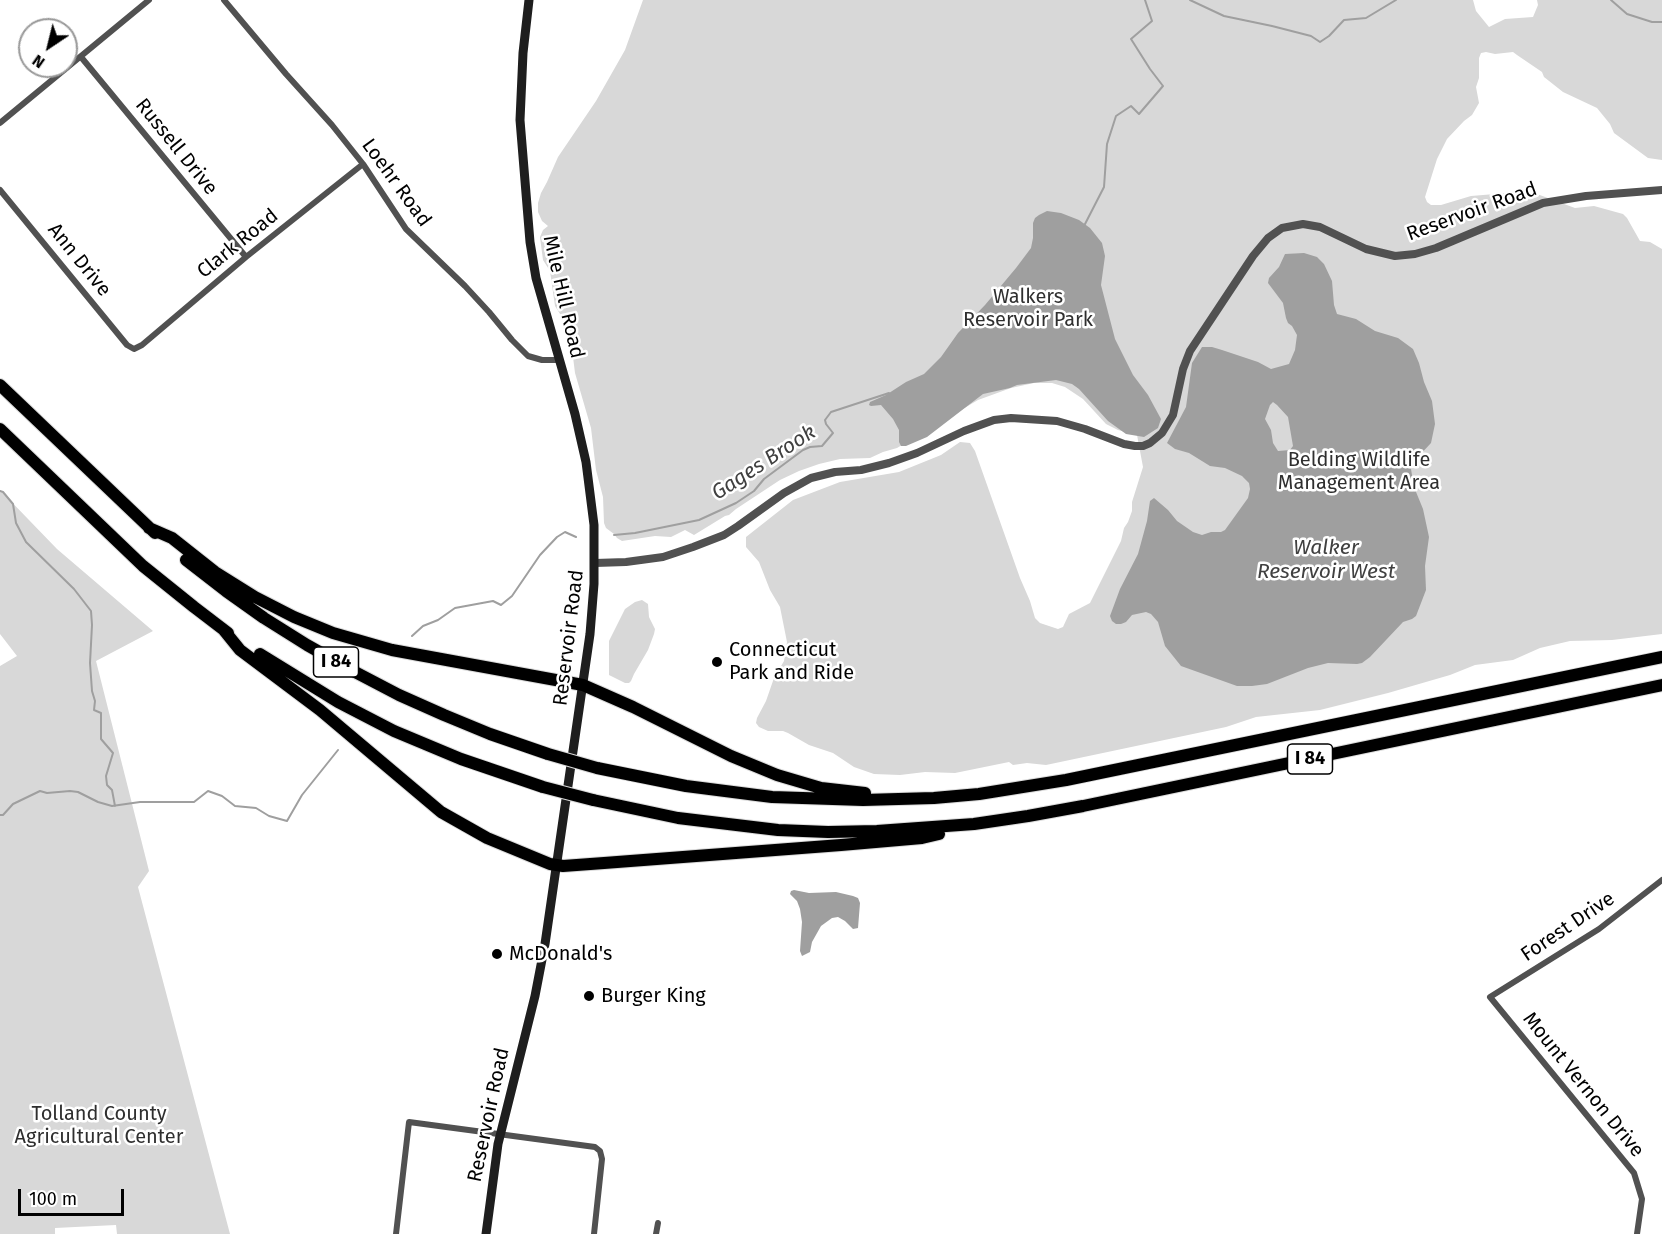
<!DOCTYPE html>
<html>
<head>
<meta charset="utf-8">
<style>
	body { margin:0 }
	#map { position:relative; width:1662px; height:1234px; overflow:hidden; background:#fff; font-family:"Fira Sans",sans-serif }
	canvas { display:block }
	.north { position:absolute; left:18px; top:18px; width:60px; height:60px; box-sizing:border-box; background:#fff; border:2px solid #999; border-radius:50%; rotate:215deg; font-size:16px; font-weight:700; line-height:24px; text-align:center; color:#000 }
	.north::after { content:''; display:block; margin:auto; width:21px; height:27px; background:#000; clip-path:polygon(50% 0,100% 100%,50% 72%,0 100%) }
	.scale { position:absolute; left:18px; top:1189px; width:106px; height:27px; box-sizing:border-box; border:3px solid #000; border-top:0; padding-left:8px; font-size:18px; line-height:21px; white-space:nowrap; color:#000; -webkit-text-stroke:4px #fff; paint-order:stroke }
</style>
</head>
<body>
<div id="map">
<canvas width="1662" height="1234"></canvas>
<div class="north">N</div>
<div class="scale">100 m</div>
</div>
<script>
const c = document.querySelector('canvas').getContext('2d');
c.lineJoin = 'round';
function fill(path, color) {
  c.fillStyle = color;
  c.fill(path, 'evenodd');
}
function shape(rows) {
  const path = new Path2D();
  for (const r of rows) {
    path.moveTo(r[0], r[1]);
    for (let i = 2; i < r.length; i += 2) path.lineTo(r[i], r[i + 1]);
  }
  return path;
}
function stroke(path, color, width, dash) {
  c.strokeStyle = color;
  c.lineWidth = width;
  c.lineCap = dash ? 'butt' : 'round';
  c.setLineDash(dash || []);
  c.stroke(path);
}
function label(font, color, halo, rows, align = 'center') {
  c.font = font + ' "Fira Sans",sans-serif';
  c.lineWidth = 5;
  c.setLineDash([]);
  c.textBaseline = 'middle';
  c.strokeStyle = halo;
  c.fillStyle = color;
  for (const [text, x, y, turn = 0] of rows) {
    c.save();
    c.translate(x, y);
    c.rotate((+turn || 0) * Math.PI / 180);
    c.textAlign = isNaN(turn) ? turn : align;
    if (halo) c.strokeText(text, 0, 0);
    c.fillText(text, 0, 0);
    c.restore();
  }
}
const green = shape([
	[643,0,1473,0,1476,11,1489,27,1505,19,1533,17,1538,5,1537,0,1662,0,1662,160,1648,158,1614,133,1610,124,1597,108,1563,92,1544,77,1542,72,1517,55,1513,52,1495,54,1486,52,1481,53,1479,58,1479,78,1476,87,1479,103,1472,115,1464,121,1447,139,1437,159,1425,197,1427,202,1431,205,1441,205,1471,196,1507,193,1522,190,1537,194,1575,208,1594,206,1623,214,1627,218,1640,241,1650,242,1662,249,1662,634,1612,640,1570,641,1540,648,1513,660,1475,665,1450,675,1388,693,1320,710,1256,717,1226,727,1046,765,1027,763,1013,765,1009,762,955,773,925,772,900,775,874,774,854,767,833,753,809,745,788,733,783,731,768,731,759,727,756,723,757,718,766,701,774,678,784,661,787,642,780,607,770,590,759,562,746,547,746,537,793,500,840,482,899,472,941,455,960,442,970,443,975,451,1020,578,1030,601,1035,618,1040,623,1058,629,1063,627,1069,614,1090,603,1121,541,1124,528,1128,522,1132,511,1132,502,1143,467,1137,435,1118,430,1106,424,1083,399,1065,387,1052,383,1034,383,1011,388,978,400,897,448,883,452,870,458,840,459,819,464,799,471,780,480,736,509,729,515,725,516,694,535,685,530,671,537,655,536,622,541,617,538,614,534,606,528,604,523,603,497,596,470,591,428,575,373,573,357,576,347,569,328,555,306,550,271,543,260,540,237,543,230,548,226,542,221,538,212,538,203,541,193,547,182,558,157,596,101,625,50],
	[0,490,57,549,153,631,96,661,149,871,138,887,230,1234,117,1234,116,1225,55,1228,55,1234,0,1234,0,666,17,656,0,634],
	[642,600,648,604,649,617,655,629,654,634,648,650,634,674,631,681,629,683,625,683,609,675,609,641,625,609,635,602]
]);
const water = shape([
	[1047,211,1061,213,1079,220,1090,228,1102,243,1105,256,1101,285,1115,339,1133,375,1148,395,1161,419,1158,428,1144,437,1126,434,1108,421,1079,389,1072,384,1056,380,1017,385,1010,388,983,394,927,437,906,446,901,446,899,442,899,430,893,419,881,405,871,406,869,405,870,402,886,395,906,382,924,374,941,357,958,333,985,305,1016,268,1031,248,1033,238,1033,223,1035,218,1039,215],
	[1304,253,1317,257,1324,264,1332,281,1334,305,1337,314,1356,319,1375,331,1398,338,1413,349,1419,363,1424,382,1432,401,1435,424,1431,443,1418,457,1411,469,1414,487,1423,509,1429,537,1425,566,1426,590,1416,616,1412,619,1403,622,1370,657,1362,663,1357,664,1328,663,1308,668,1267,684,1252,686,1237,686,1181,666,1165,646,1158,622,1151,614,1146,612,1132,615,1126,622,1121,624,1116,624,1112,621,1110,616,1120,589,1138,554,1147,521,1150,501,1154,498,1168,510,1177,521,1193,532,1202,535,1211,532,1221,532,1225,530,1248,498,1250,489,1249,483,1242,476,1225,468,1210,466,1189,453,1175,449,1167,443,1186,407,1192,363,1202,347,1212,347,1222,350,1258,362,1271,369,1289,364,1295,350,1297,335,1292,326,1288,323,1286,318,1283,303,1268,283,1269,278,1279,267,1285,254],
	[1273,402,1277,405,1288,417,1293,446,1290,450,1278,451,1273,443,1271,430,1265,419,1270,405],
	[794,890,809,893,836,892,853,896,858,898,860,903,858,928,853,929,845,921,838,917,832,918,821,926,812,942,810,952,802,956,800,951,802,922,800,909,797,901,790,894,791,891]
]);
const stream = shape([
	[1190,0,1224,16,1272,26,1311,36,1320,42,1329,36,1344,20,1366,18,1396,0],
	[1611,0,1627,14,1652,22,1662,22],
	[1084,226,1104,187,1107,144,1116,116,1131,106,1139,114,1163,86,1150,69,1131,39,1152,21,1145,0],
	[0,491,3,492,13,504,16,523,26,542,74,589,91,611,92,625,90,663,92,691,95,701,94,710,101,713,101,739,113,753,106,776,107,785,112,790,115,806],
	[614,535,635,533,699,520,736,503,754,491,764,479,803,450,810,447,822,446,833,433,826,424,825,420,831,412,889,393],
	[412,636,423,626,438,620,455,608,493,601,501,605,512,596,540,555,557,537,565,532,576,537],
	[0,815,3,815,13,804,40,791,47,793,70,791,78,792,98,802,112,806,140,802,194,802,208,791,222,796,235,806,256,808,269,816,287,821,302,795,338,750]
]);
const minor = shape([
	[224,0,286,74,332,125,363,164,406,229,465,286,489,312,512,340,528,356,542,360,559,360],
	[81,57,246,257],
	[0,123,149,0],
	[0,190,127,345,134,349,142,345,246,257,363,164],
	[396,1234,409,1122,595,1147,600,1151,602,1159,594,1234],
	[656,1234,658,1223],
	[1637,1234,1642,1199,1634,1173,1490,997,1599,929,1662,880]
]);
const tertiary = shape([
	[595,563,626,562,663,557,693,547,724,535,738,526,784,493,811,478,835,472,861,470,889,463,917,453,964,431,994,420,1011,418,1057,421,1085,429,1124,444,1135,446,1143,446,1150,443,1162,433,1173,415,1183,369,1190,351,1253,256,1268,238,1282,228,1303,224,1320,227,1366,249,1395,256,1415,254,1436,248,1543,203,1586,196,1662,190]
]);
const secondary = shape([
	[486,1234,498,1144,535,996,545,944,590,634,594,584,594,525,586,462,575,414,536,278,530,242,520,120,523,53,529,0]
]);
const motorway = shape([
	[0,385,155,533],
	[0,429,143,566,194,607,228,633],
	[149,528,172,538,215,572,255,597,294,617,333,633,392,650,583,685,633,707,731,756,777,775,821,788,865,793],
	[186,560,226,591,264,618,307,645,355,672,399,695,444,715,490,734,548,754],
	[223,629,240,650,320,710,441,812,487,838,550,864,563,866,604,863,841,845,922,838,939,834],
	[260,654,338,702,394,731,461,759,543,787],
	[597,768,686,786,772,797,863,800,934,798,979,794,1066,780,1662,657],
	[593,800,678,818,778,830,828,832,877,831,974,824,1028,816,1083,806,1662,685]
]);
const motorwayBridge = shape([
	[548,754,597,768],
	[543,787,593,800]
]);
const markers = [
	[717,662,6,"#000"],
	[497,954,6,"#000"],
	[589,996,6,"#000"]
];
const shields = [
	[336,662,45],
	[1310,759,45]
];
const shieldNames = [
	["I 84",336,662],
	["I 84",1310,759]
];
const streetNames = [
	["Russell Drive",176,147,51],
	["Loehr Road",396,183,54],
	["Reservoir Road",1472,212,-20],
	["Clark Road",238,244,-39],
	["Ann Drive",79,260,51],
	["Mile Hill Road",563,297,77],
	["Reservoir Road",569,638,-83],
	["Forest Drive",1568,927,-34],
	["Mount Vernon Drive",1583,1085,51],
	["Reservoir Road",489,1115,-78]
];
const parkNames = [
	["Walkers",1028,297],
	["Reservoir Park",1028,320],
	["Belding Wildlife",1359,460],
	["Management Area",1359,483],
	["Tolland County",99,1114],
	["Agricultural Center",99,1137]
];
const poiNames = [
	["Connecticut",729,650],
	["Park and Ride",729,673],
	["McDonald's",509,954],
	["Burger King",601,996]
];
const waterNames = [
	["Gages Brook",764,463,-33],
	["Walker",1326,548],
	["Reservoir West",1326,572]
];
fill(green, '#d8d8d8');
fill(water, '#9f9f9f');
stroke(stream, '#9f9f9f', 2);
stroke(motorway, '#dbdbdb', 14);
stroke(minor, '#515151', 6);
stroke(tertiary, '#515151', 8);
stroke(secondary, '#1e1e1e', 9);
stroke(motorway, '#000', 12);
stroke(motorwayBridge, '#dbdbdb', 14, []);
stroke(motorwayBridge, '#000', 12);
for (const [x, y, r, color] of markers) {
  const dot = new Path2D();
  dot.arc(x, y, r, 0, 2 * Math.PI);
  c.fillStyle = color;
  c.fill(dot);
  stroke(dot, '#fff', 2);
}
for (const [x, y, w] of shields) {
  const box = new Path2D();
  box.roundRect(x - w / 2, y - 15, w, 30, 4.5);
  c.fillStyle = '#fff';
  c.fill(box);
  stroke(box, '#000', 1.5);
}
label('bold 18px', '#000', null, shieldNames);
label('20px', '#000', '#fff', streetNames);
label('20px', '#2f2f2f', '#fff', parkNames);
label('20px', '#000', '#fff', poiNames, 'left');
label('italic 21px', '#404040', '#fff', waterNames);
</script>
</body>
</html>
